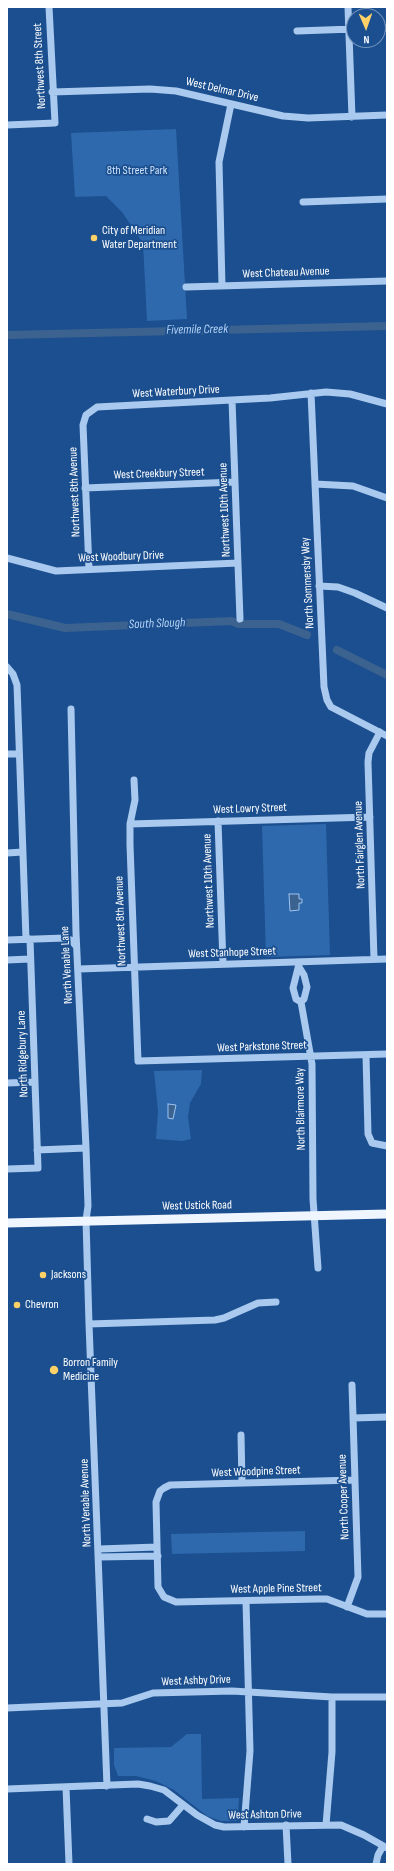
<!DOCTYPE html>
<html>
<head>
<meta charset="utf-8">
<style>
	body { margin:0 }
	#map { position:relative; width:394px; height:1871px; overflow:hidden; background:#1b4f8f; font-family:"Sofia Sans Condensed",sans-serif }
	canvas { display:block }
	.frame { position:absolute; inset:0; border:8px solid #fff; pointer-events:none }
	.north { position:absolute; left:346px; top:8px; width:40px; height:40px; box-sizing:border-box; background:#1b4f8f; border:1px solid #7695bc; border-radius:50%; rotate:178deg; font-size:11px; font-weight:700; line-height:16px; text-align:center; color:#fff }
	.north::after { content:''; display:block; margin:auto; width:14px; height:18px; background:#ffd166; clip-path:polygon(50% 0,100% 100%,50% 72%,0 100%) }
</style>
</head>
<body>
<div id="map">
<canvas width="394" height="1871"></canvas>
<div class="frame"></div>
<div class="north">N</div>
</div>
<script>
const c = document.querySelector('canvas').getContext('2d');
c.lineJoin = 'round';
function fill(path, color) {
  c.fillStyle = color;
  c.fill(path, 'evenodd');
}
function shape(rows) {
  const path = new Path2D();
  for (const r of rows) {
    path.moveTo(r[0], r[1]);
    for (let i = 2; i < r.length; i += 2) path.lineTo(r[i], r[i + 1]);
  }
  return path;
}
function stroke(path, color, width, dash) {
  c.strokeStyle = color;
  c.lineWidth = width;
  c.lineCap = dash ? 'butt' : 'round';
  c.setLineDash(dash || []);
  c.stroke(path);
}
function label(font, color, halo, rows, align = 'center') {
  c.font = font + ' "Sofia Sans Condensed",sans-serif';
  c.lineWidth = 3.5;
  c.setLineDash([]);
  c.textBaseline = 'middle';
  c.strokeStyle = halo;
  c.fillStyle = color;
  for (const [text, x, y, turn = 0] of rows) {
    c.save();
    c.translate(x, y);
    c.rotate((+turn || 0) * Math.PI / 180);
    c.textAlign = isNaN(turn) ? turn : align;
    if (halo) c.strokeText(text, 0, 0);
    c.fillText(text, 0, 0);
    c.restore();
  }
}
const green = shape([
	[176,129,187,319,147,321,143,243,122,212,106,196,75,197,71,133],
	[326,824,330,955,266,957,262,826],
	[202,1070,201,1084,190,1103,188,1117,191,1139,182,1141,156,1139,158,1111,154,1071],
	[305,1531,305,1551,172,1554,171,1534],
	[187,1734,201,1734,202,1799,239,1798,238,1815,235,1818,237,1821,221,1821,207,1816,174,1790,156,1781,136,1776,118,1776,114,1765,114,1748,171,1747]
]);
const water = shape([
	[289,894,299,894,299,899,302,899,302,903,299,903,299,910,290,911,289,894],
	[168,1104,176,1105,173,1119,168,1118,168,1104]
]);
const canal = shape([
	[7,335,387,326],
	[7,614,65,628,232,621,238,624,279,624,307,635],
	[337,650,387,675]
]);
const minor = shape([
	[348,7,352,117],
	[378,29,387,28],
	[297,31,353,29],
	[52,92,150,89,176,91,283,116,308,118,387,115],
	[7,125,55,123,49,7],
	[303,202,387,199],
	[222,286,219,162,231,104],
	[186,287,387,281],
	[311,393,324,687,327,700,331,707,387,736],
	[232,400,240,619],
	[315,484,353,486,387,498],
	[85,488,235,482],
	[7,558,56,571,238,563],
	[89,569,83,425,86,415,97,407,270,398,326,392,350,394,387,404],
	[319,586,338,587,355,593,387,608],
	[7,667,13,674,17,685,26,939],
	[71,709,76,933,86,1148,88,1206,86,1220,89,1324,107,1786],
	[7,754,19,754],
	[134,780,135,800,130,824,130,845,138,1061,387,1054],
	[218,821,223,964],
	[130,824,370,817],
	[7,853,23,852],
	[7,940,65,938,71,940,76,946],
	[374,959,368,762,369,753,380,732],
	[7,960,30,959],
	[299,964,293,988,296,999,301,1002],
	[299,967,304,975,307,987,304,999,301,1002,312,1064,313,1199,318,1268],
	[78,969,387,959],
	[366,1055,368,1134,372,1143,387,1146],
	[7,1083,35,1082],
	[37,1150,86,1148],
	[7,1169,38,1168,30,939],
	[89,1324,215,1320,224,1318,258,1303,276,1302],
	[353,1418,387,1417],
	[241,1435,242,1483],
	[355,1480,170,1485,164,1488,160,1491,156,1502,158,1587,164,1597,176,1602,318,1599,327,1599,367,1614,387,1614],
	[99,1549,157,1547],
	[99,1557,158,1556],
	[347,1607,358,1577,352,1385],
	[7,1708,122,1703,153,1693,232,1691,332,1697,387,1697],
	[66,1787,69,1864],
	[7,1789,138,1784,150,1786,164,1790,197,1815,215,1825,224,1827,341,1825,364,1835,387,1848],
	[147,1819,156,1822,169,1821,183,1805],
	[286,1825,288,1864],
	[326,1825,332,1752,332,1697],
	[244,1827,250,1751,246,1601],
	[376,1864,378,1855,383,1846]
]);
const major = shape([
	[7,1223,387,1214]
]);
const markers = [
	[94,238,4,"#ffd166"],
	[43,1275,4,"#ffd166"],
	[17,1305,4,"#ffd166"],
	[54,1370,5,"#ffd166"]
];
const streetNames = [
	["Northwest 8th Street",40,66,-93],
	["West Delmar Drive",222,90,13],
	["West Chateau Avenue",286,273,-2],
	["West Waterbury Drive",176,392,-3],
	["West Creekbury Street",159,474,-2],
	["Northwest 8th Avenue",75,492,-92],
	["Northwest 10th Avenue",225,510,-92],
	["West Woodbury Drive",121,557,-2],
	["North Sommersby Way",308,583,-93],
	["West Lowry Street",250,809,-2],
	["North Fairglen Avenue",360,845,-92],
	["Northwest 10th Avenue",209,881,-92],
	["Northwest 8th Avenue",121,921,-92],
	["West Stanhope Street",232,953,-2],
	["North Venable Lane",67,965,-93],
	["West Parkstone Street",262,1047,-2],
	["North Ridgebury Lane",23,1054,-92],
	["North Blairmore Way",301,1109,-91],
	["West Ustick Road",197,1206,-1],
	["West Woodpine Street",256,1472,-2],
	["North Cooper Avenue",344,1497,-92],
	["North Venable Avenue",86,1503,-92],
	["West Apple Pine Street",276,1589,-1],
	["West Ashby Drive",196,1681,-2],
	["West Ashton Drive",265,1815,-1]
];
const parkNames = [
	["8th Street Park",137,171]
];
const poiNames = [
	["City of Meridian",102,231],
	["Water Department",102,245],
	["Jacksons",51,1275],
	["Chevron",25,1305],
	["Borron Family",63,1363],
	["Medicine",63,1377]
];
const waterNames = [
	["Fivemile Creek",197,330,-1],
	["South Slough",157,624,-2]
];
fill(green, '#2e69ad');
fill(water, '#3c6290');
stroke(water, '#9cc4f0', 1);
stroke(canal, '#3c6290', 8);
stroke(minor, '#a9c9ee', 7);
stroke(major, '#f0f6ff', 9);
for (const [x, y, r, color] of markers) {
  const dot = new Path2D();
  dot.arc(x, y, r, 0, 2 * Math.PI);
  c.fillStyle = color;
  c.fill(dot);
  stroke(dot, '#1b4f8f', 1.5);
}
label('12px', '#fff', '#1b4f8f', streetNames);
label('12px', '#cfe3fa', '#1b4f8f', parkNames);
label('12px', '#fff', '#1b4f8f', poiNames, 'left');
label('italic 13px', '#b5d3f5', '#1b4f8f', waterNames);
</script>
</body>
</html>
